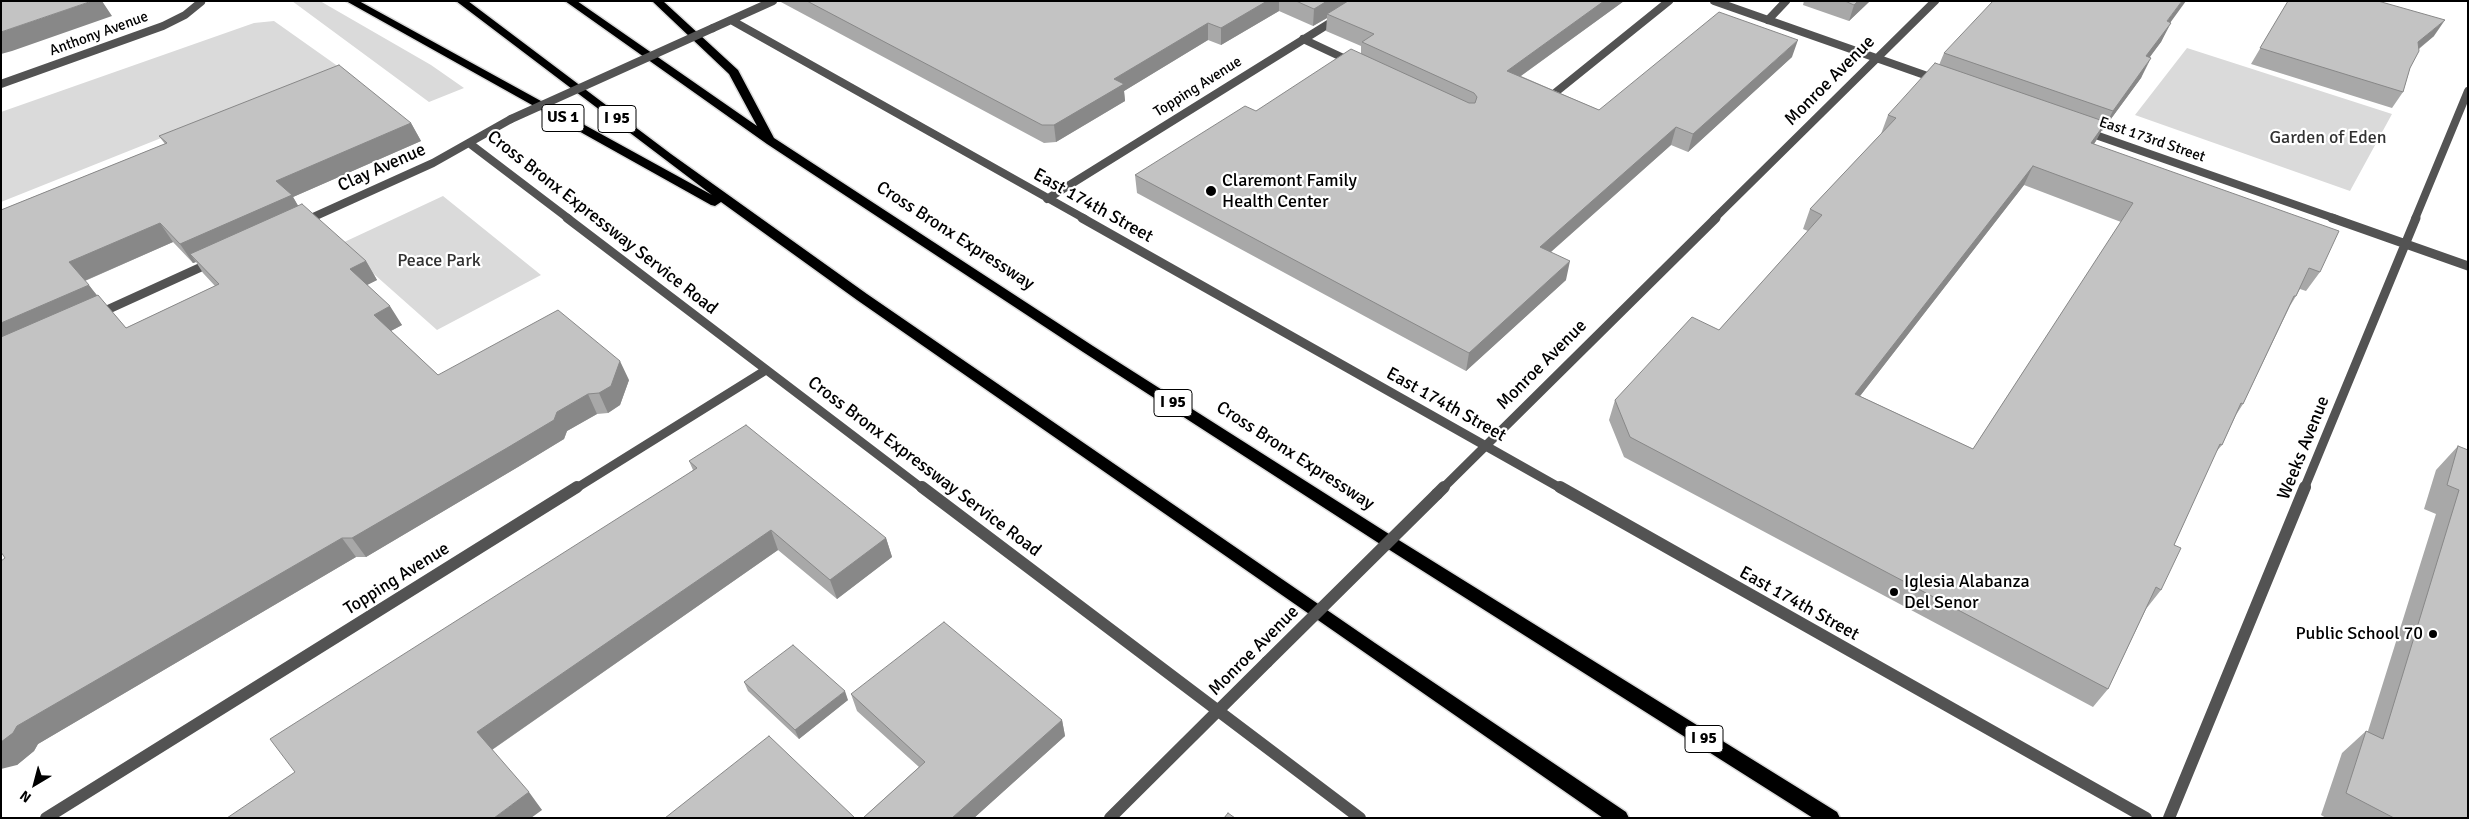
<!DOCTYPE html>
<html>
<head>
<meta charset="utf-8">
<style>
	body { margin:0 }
	#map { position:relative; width:2469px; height:819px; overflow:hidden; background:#fff; font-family:Signika,sans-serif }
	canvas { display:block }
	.frame { position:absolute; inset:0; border:2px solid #000; pointer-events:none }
	.north { position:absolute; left:10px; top:759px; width:50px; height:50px; -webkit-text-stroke:4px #fff; paint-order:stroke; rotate:217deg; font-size:14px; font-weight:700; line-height:20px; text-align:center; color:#000 }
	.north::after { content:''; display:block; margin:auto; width:18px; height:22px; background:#000; clip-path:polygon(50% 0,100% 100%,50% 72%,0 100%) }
</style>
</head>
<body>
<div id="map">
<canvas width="2469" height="819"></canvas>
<div class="frame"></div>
<div class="north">N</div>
</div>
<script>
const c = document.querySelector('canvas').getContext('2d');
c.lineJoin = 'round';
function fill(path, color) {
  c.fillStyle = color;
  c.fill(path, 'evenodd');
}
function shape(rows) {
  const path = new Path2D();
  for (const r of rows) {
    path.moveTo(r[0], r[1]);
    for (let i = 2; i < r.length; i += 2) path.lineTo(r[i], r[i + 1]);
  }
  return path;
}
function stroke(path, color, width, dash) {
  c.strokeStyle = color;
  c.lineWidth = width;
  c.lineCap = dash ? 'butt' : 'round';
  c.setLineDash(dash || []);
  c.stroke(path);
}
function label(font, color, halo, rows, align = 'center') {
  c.font = font + ' Signika,sans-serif';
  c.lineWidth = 4.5;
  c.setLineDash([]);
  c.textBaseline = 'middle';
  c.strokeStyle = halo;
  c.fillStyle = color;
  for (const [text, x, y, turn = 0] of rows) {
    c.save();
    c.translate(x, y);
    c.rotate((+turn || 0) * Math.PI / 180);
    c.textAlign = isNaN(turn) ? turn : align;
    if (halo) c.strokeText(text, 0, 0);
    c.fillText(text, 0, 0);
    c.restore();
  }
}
const green = shape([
	[292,1,320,1,431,65,464,88,429,102],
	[274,21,339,67,1,202,1,112,254,23],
	[2187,48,2392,114,2350,191,2135,115],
	[443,196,541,275,437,330,340,244]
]);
const service = shape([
	[1768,20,1786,1],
	[1303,39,1352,62],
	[1556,92,1669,1]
]);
const minorFar2 = shape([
	[1714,1,1936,79],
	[731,20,1085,219],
	[713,28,773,1],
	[1,84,163,26,185,15,201,2],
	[2087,132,2336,219],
	[469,143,569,219],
	[1047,199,1338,18],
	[309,219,433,163,511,119],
	[1714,219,1935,1],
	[2415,219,2468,91]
]);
const minorFar1 = shape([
	[567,218,923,489],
	[1082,218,1562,489],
	[2332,218,2468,266],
	[303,222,311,218],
	[98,314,210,263],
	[575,489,766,370],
	[1442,489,1716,218],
	[2304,489,2416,218]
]);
const minor = shape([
	[922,487,1360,818],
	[1560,487,2146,818],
	[1437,494,1444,487],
	[46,818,577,487],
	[1110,818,1267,662],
	[2169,818,2305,487]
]);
const motorway = shape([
	[346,1,359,1,712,195,456,1,468,1,671,154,867,294,1375,643,1626,812,1629,818,1603,818,857,300,721,202,715,206,711,205,346,1],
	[565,1,577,1,757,126,729,74,652,1,663,1,738,70,774,138,1093,346,1389,534,1837,812,1840,818,1813,818,1377,542,1083,352,767,144,565,1]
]);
const minorBridgeFar1 = shape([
	[511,119,713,28]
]);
const minorBridge = shape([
	[1267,662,1437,494]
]);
const wall = shape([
	[779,1,1624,1,1521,76,1599,110,1792,57,1688,152,1671,145,1551,252,1566,280,1466,371,1137,193,1135,175,1256,111,1361,54,1361,46,1326,31,1327,18,1313,26,1279,11,1221,45,1208,40,1124,91,1125,101,1056,142,1044,143],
	[1804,1,1870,1,1849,21,1803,5],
	[2288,1,2434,36,2419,49,2410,68,2403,92,2392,108,2251,64],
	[2170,22,2161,42,2149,57,2141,78,2102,131,2101,131,2094,144,2320,272,2306,291,2300,289,2296,296,2290,306,2243,404,2236,415,2222,445,2216,452,2174,545,2161,590,2146,609,2108,689,2093,707,1624,457,1609,420,1615,400,1719,330,1808,231,1803,229,1810,209,1881,134,1888,115,1939,65,1944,53],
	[2024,185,2121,222,1973,449,1860,396],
	[411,123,421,141,293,197,298,206,366,261,377,280,367,285,402,325,391,331,438,375,629,380,620,405,608,413,597,414,567,431,564,439,518,467,366,557,356,557,38,744,34,751,17,765,5,558,1,210,165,144,159,136],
	[173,242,193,263,196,262,203,273,215,286,126,328,97,295,85,281],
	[2458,446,2468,818,2326,818,2321,815,2342,753,2366,731,2368,731,2436,514,2424,509,2436,470],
	[689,461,886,538,892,557,837,599,778,550,492,750,542,810,295,772,693,470],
	[744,682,848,700,799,739,748,691],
	[851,694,1062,720,1065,736,974,818,863,818,919,767,857,711]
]);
const shadedWall = shape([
	[92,1,102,1,112,16,12,51,1,54,1,32],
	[1267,1,1279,1,1279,11,1221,45,1221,28],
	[1327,1,1353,1,1327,14,1327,18,1313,26,1314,9],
	[1604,1,1624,1,1504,88,1507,71],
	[1858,1,1870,1,1849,21,1854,5],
	[2182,1,2186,1,2157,41,2167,21],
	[2445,20,2434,36,2407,58,2418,42],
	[1208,23,1208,40,1124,91,1125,101,1056,142,1054,125,1114,79],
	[2171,23,2161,42,2136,76,2146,56],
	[1798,40,1792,57,1688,152,1693,134],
	[2151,58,2141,78,2102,131,2113,111],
	[2106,122,2096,141,2081,162,2091,143],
	[411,123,421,141,293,197,303,214,190,254,196,262,193,263,180,244,276,181],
	[1676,127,1671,145,1536,265,1540,247],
	[2033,166,2024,185,1846,414,1855,394],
	[160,223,173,242,84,281,69,262],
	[366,261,377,280,361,288,350,269],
	[1570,261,1566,280,1466,371,1469,353],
	[89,285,103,304,1,350,1,323],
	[390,306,402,325,385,334,374,315],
	[620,361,629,380,620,405,608,413,599,393],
	[588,394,597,414,567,431,564,439,518,467,366,557,352,538,557,412],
	[771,530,778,550,490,751,477,732],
	[342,538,356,557,38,744,34,751,17,765,1,769,1,742,17,726],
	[886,538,892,557,837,599,830,580],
	[845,691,848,700,799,739,795,730],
	[1062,720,1065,736,974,818,952,818],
	[529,792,542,810,531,818,494,818]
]);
const building = shape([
	[1,1,92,1,1,32,1,1],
	[807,1,1267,1,1221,28,1208,23,1114,79,1124,84,1054,125,1042,125,807,1],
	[1296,1,1327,1,1314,9,1296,1],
	[1348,1,1604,1,1507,71,1599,110,1719,12,1798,40,1693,134,1676,127,1540,247,1570,261,1469,353,1135,175,1245,106,1256,111,1351,49,1469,103,1475,103,1477,97,1474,93,1362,42,1374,34,1327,14,1348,1],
	[1845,1,1858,1,1854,5,1845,1],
	[1993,1,2182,1,2167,21,2171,23,2146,56,2151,58,2113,111,1944,53,1993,1],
	[2288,1,2378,1,2445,20,2418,42,2419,51,2410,68,2403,92,2260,48,2288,1],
	[1935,63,2106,122,2091,143,2339,231,2320,272,2309,268,2296,296,2294,296,2243,404,2241,403,2222,445,2220,444,2174,545,2181,548,2161,590,2156,587,2108,689,1630,437,1615,400,1692,317,1719,330,1822,215,1810,209,1896,118,1888,115,1935,63],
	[2033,166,2133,203,1973,449,1855,394,2033,166],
	[339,65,411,123,276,181,292,195,180,244,160,223,69,262,89,285,1,323,1,210,167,143,159,136,339,65],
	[302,204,366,261,350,269,390,306,374,315,438,375,558,310,620,361,611,386,599,393,588,394,557,412,554,420,507,448,352,538,342,538,17,726,13,733,1,742,1,561,5,558,1,552,1,337,98,295,126,328,219,284,190,254,302,204],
	[746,425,886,538,830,580,771,530,477,732,529,792,494,818,227,818,295,772,270,739,697,468,689,461,746,425],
	[2458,446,2468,450,2468,818,2394,818,2346,793,2366,731,2383,739,2459,490,2447,485,2458,446],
	[944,622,1062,720,952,818,863,818,925,762,851,694,944,622],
	[793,645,845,691,795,730,744,682,793,645],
	[769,736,855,818,665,818,769,736],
	[1228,813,1235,818,1224,818,1228,813]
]);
const markers = [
	[1211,191,6,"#000"],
	[1894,592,5,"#000"],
	[2433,634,5,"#000"]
];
const farStreetnames = [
	["Anthony Avenue",99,34,-20],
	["Topping Avenue",1198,87,-32],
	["East 173rd Street",2152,140,19]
];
const shields = [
	[563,118,42],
	[617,119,38],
	[1173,403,38],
	[1704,739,38]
];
const shieldNames = [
	["US 1",563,118],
	["I 95",617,119],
	["I 95",1173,403],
	["I 95",1704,739]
];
const streetNames = [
	["Monroe Avenue",1830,81,-45],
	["Clay Avenue",382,168,-24],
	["East 174th Street",1093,206,29],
	["Cross Bronx Expressway Service Road",602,223,38],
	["Cross Bronx Expressway",955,236,33],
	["Monroe Avenue",1542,365,-45],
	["East 174th Street",1446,405,29],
	["Weeks Avenue",2304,448,-68],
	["Cross Bronx Expressway",1295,456,33],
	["Cross Bronx Expressway Service Road",924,467,37],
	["Topping Avenue",397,579,-32],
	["East 174th Street",1799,604,29],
	["Monroe Avenue",1254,651,-45]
];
const parkNames = [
	["Garden of Eden",2328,138],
	["Peace Park",439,261]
];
const poiNames = [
	["Claremont Family",1222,181],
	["Health Center",1222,202],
	["Iglesia Alabanza",1904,582],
	["Del Senor",1904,603],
	["Public School 70",2423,634,"right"]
];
fill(green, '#dadada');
stroke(motorway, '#dbdbdb', 3);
stroke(service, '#535353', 8);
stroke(minorFar2, '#535353', 8);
stroke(minorFar1, '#535353', 9);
stroke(minor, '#535353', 12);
fill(motorway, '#000');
stroke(minorBridgeFar1, '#535353', 8);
stroke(minorBridge, '#535353', 12);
fill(wall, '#a8a8a8');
fill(shadedWall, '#888');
fill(building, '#c3c3c3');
stroke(building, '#888', 1);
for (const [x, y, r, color] of markers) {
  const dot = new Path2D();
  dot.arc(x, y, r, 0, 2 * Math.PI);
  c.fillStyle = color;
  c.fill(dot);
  stroke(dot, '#fff', 2);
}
label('15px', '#000', '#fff', farStreetnames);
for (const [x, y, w] of shields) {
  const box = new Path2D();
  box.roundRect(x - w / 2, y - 13.5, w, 27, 4);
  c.fillStyle = '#fff';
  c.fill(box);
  stroke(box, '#000', 1);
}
label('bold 16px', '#000', null, shieldNames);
label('18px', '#000', '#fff', streetNames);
label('18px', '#313131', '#fff', parkNames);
label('18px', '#000', '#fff', poiNames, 'left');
</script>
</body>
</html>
